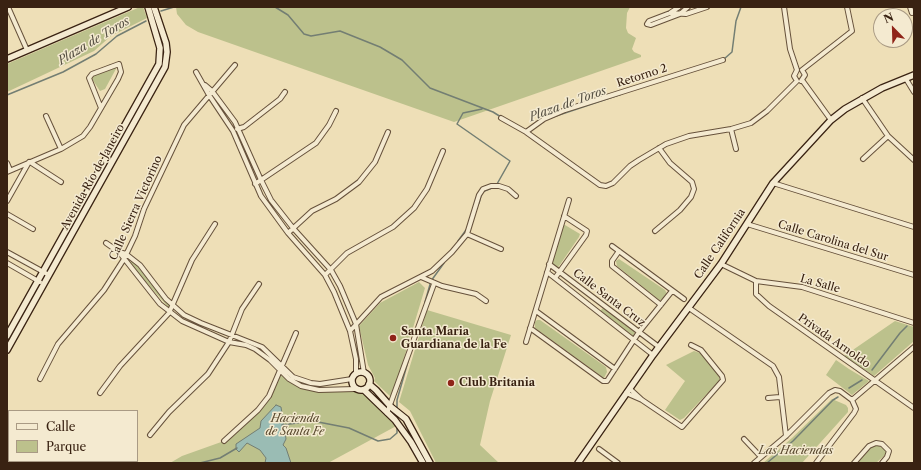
<!DOCTYPE html>
<html>
<head>
<meta charset="utf-8">
<style>
	body { margin:0 }
	#map { position:relative; width:921px; height:470px; overflow:hidden; background:#eedfb7; font-family:"Libre Caslon Text",serif }
	canvas { display:block }
	.frame { position:absolute; inset:0; border:8px solid #392212; pointer-events:none }
	.legend { position:absolute; left:8px; top:410px; width:130px; height:52px; box-sizing:border-box; background:#f4ead0; border:1px solid #a99a84; margin:0; padding:5px 7px; list-style:none; font-size:12px; color:#392212 }
	.legend li { display:flex; align-items:center; gap:8px; height:20px }
	.legend b { width:20px; border:1px solid #a99a84 }
	.north { position:absolute; left:873px; top:8px; width:40px; height:40px; box-sizing:border-box; background:#f4ead0; border:1px solid #a99a84; border-radius:50%; rotate:337deg; font-size:11px; font-weight:700; line-height:16px; text-align:center; color:#392212 }
	.north::after { content:''; display:block; margin:auto; width:14px; height:18px; background:#8f2418; clip-path:polygon(50% 0,100% 100%,50% 72%,0 100%) }
</style>
</head>
<body>
<div id="map">
<canvas width="921" height="470"></canvas>
<div class="frame"></div>
<ul class="legend">
<li><b style="height:5px;background:#f4ead0"></b>Calle</li>
<li><b style="height:11px;background:#bcc18c"></b>Parque</li>
</ul>
<div class="north">N</div>
</div>
<script>
const c = document.querySelector('canvas').getContext('2d');
c.lineJoin = 'round';
function fill(path, color) {
  c.fillStyle = color;
  c.fill(path, 'evenodd');
}
function shape(rows) {
  const path = new Path2D();
  for (const r of rows) {
    if (r.length === 3) {
      path.moveTo(r[0] + r[2], r[1]);
      path.arc(r[0], r[1], r[2], 0, 2 * Math.PI);
      continue;
    }
    path.moveTo(r[0], r[1]);
    for (let i = 2; i < r.length; i += 2) path.lineTo(r[i], r[i + 1]);
  }
  return path;
}
function stroke(path, color, width, dash) {
  c.strokeStyle = color;
  c.lineWidth = width;
  c.lineCap = dash ? 'butt' : 'round';
  c.setLineDash(dash || []);
  c.stroke(path);
}
function label(font, color, halo, rows, align = 'center') {
  c.font = font + ' "Libre Caslon Text",serif';
  c.lineWidth = 3;
  c.setLineDash([]);
  c.textBaseline = 'middle';
  c.strokeStyle = halo;
  c.fillStyle = color;
  for (const [text, x, y, turn = 0] of rows) {
    c.save();
    c.translate(x, y);
    c.rotate((+turn || 0) * Math.PI / 180);
    c.textAlign = isNaN(turn) ? turn : align;
    if (halo) c.strokeText(text, 0, 0);
    c.fillText(text, 0, 0);
    c.restore();
  }
}
const green = shape([
	[140,7,143,7,147,18,111,36,94,51,7,92,7,64],
	[149,7,151,7,164,47,163,66,50,269,48,268,157,73,161,63],
	[176,7,630,7,627,13,626,28,628,33,636,38,632,49,634,52,641,55,641,57,454,122,198,32,186,25,177,14],
	[110,64,115,64,117,67,105,89,100,91,92,79,94,73],
	[563,225,565,225,580,234,579,237,557,269,552,264],
	[619,259,665,290,667,294,661,300,659,300,617,266,616,261],
	[134,260,171,305,169,308,130,264,131,261],
	[419,282,425,288,392,398,374,381,375,378,368,365,359,326,380,303],
	[603,308,635,332,633,336,600,311],
	[427,310,511,335,490,401,480,445,499,463,436,463,410,411,399,402],
	[537,320,540,320,606,367,607,372,604,378,535,328,535,322],
	[895,321,914,327,914,341,874,376,844,356],
	[694,351,700,353,720,377,719,381,684,418,680,420,665,410,685,381,666,365],
	[836,360,849,369,869,381,852,395,826,375],
	[280,372,300,387,311,391,362,391,400,424,328,463,170,463,182,456,224,441,260,409,273,392],
	[832,399,846,405,848,408,848,412,802,463,763,463,792,438],
	[876,444,887,451,886,454,876,463,856,463,871,446]
]);
const water = shape([
	[276,405,281,407,286,439,283,445,286,448,291,463,265,463,266,458,260,450,247,443,239,452,236,449,236,444,260,428,261,421,276,405]
]);
const stream = shape([
	[275,7,288,15,304,34,311,36,340,31,380,47,402,60,430,88,493,112,501,117],
	[161,11,174,7],
	[724,59,732,52,736,21,741,7],
	[7,95,63,72,96,54,117,36,146,21],
	[482,109,463,113,457,124,510,161,497,184],
	[550,118,622,94],
	[479,203,482,192,492,188],
	[458,241,466,230],
	[425,302,431,281,444,263],
	[872,370,900,333,907,326],
	[849,388,862,380],
	[397,410,397,400,409,358],
	[282,425,313,421,349,428,378,441,390,439,397,433,397,426],
	[200,463,220,458,237,448],
	[767,463,793,441,833,400,838,397]
]);
const street = shape([
	[8,7,27,50],
	[784,7,790,49,797,70],
	[910,7,912,13],
	[670,13,686,14,707,7],
	[647,24,651,25,672,17,680,14,688,7],
	[647,24,649,21,670,13,679,7],
	[802,70,852,31,847,7],
	[196,72,209,95,233,131,261,196,288,233,325,275,334,292,350,331,356,359,356,373],
	[906,79,914,92],
	[802,80,831,120],
	[797,81,794,76,797,70],
	[801,81,805,75,802,70],
	[205,85,212,91,235,122,261,180,271,200,293,228,331,270,340,286,356,324,364,373],
	[862,98,888,136,914,160],
	[46,116,61,149],
	[501,118,526,132,600,185,606,186,613,183,630,166,639,160,666,144,689,136,731,129,751,123,767,111,797,81],
	[237,129,244,127,280,99,285,92],
	[731,129,736,149],
	[526,132,544,119,565,110,723,60],
	[863,159,888,136],
	[30,162,61,182],
	[7,163,10,170],
	[7,172,61,149,83,136,90,127,118,79,121,72,119,64,92,74,89,78,101,108],
	[773,183,914,227],
	[255,184,316,143,329,125,336,111],
	[7,201,29,162],
	[7,214,33,229],
	[747,224,914,275],
	[655,231,680,210,691,197,694,189,692,182,670,163,659,148],
	[288,233,312,211,336,199,359,182,375,162,388,132],
	[467,234,501,249],
	[106,243,119,252,160,304,182,321,229,342,246,345,255,349,270,360,289,379,301,386,319,390,355,389],
	[612,246,684,299],
	[619,251,612,261,612,266,661,305],
	[7,252,49,275],
	[119,252,126,254,140,265,166,299,184,315,201,323,262,347,293,377,311,383,320,384,352,379],
	[7,263,40,282],
	[549,264,659,347],
	[721,264,756,281,802,287,914,323],
	[547,272,653,355],
	[325,275,347,253,393,227,414,208,427,189,443,151],
	[421,277,442,286,476,294,486,301],
	[555,278,586,235,587,231,564,216],
	[756,281,756,294,769,306,914,408],
	[689,308,773,366,779,377,786,436],
	[536,311,615,369],
	[530,328,603,381,607,381,639,332,672,291],
	[350,331,381,297,432,271,452,252,467,234,479,195,483,189,491,186,499,186,508,189,516,196],
	[526,342,569,200],
	[40,379,58,344,104,290,124,259,135,236,144,209,184,125,235,65],
	[630,389,642,400,682,427,723,380,722,376,701,350,691,345],
	[100,393,120,366,169,313,192,260,215,224],
	[626,393,642,400],
	[768,398,780,397],
	[852,400,914,347],
	[387,413,434,284],
	[150,435,169,412,208,374,229,342,242,309,259,284],
	[744,439,761,457],
	[224,441,258,410,269,396,296,333],
	[599,449,618,463],
	[7,458,9,454],
	[12,461,19,463],
	[61,461,70,463],
	[754,463,786,436,829,393,835,390,840,391,852,400,856,409,854,413,816,463],
	[854,463,869,446,876,443,882,444,889,451,887,457,882,463]
]);
const secondary = shape([
	[7,59,128,7],
	[7,336,159,64,160,48,148,7],
	[7,350,165,67,167,52,166,43,154,7],
	[361,381,9],
	[369,384,376,390,391,407,406,419,430,463],
	[364,390,395,420,411,442,423,463],
	[578,463,653,355,721,264,773,183,831,120,845,109,882,88,914,75]
]);
const markers = [
	[393,338,4,"#8f2418"],
	[451,383,4,"#8f2418"]
];
const streetNames = [
	["Retorno 2",642,76,-18],
	["Avenida Río de Janeiro",93,177,-61],
	["Calle Sierra Victorino",136,208,-66],
	["Calle Carolina del Sur",833,241,17],
	["Calle California",720,244,-56],
	["La Salle",820,284,16],
	["Calle Santa Cruz",609,298,37],
	["Privada Arnoldo",834,341,35]
];
const poiNames = [
	["Santa Maria",401,332],
	["Guardiana de la Fe",401,345],
	["Club Britania",459,383]
];
const parkNames = [
	["Hacienda",295,419],
	["de Santa Fe",295,432],
	["Las Haciendas",796,451]
];
const waterNames = [
	["Plaza de Toros",94,41,-31],
	["Plaza de Toros",568,104,-20]
];
fill(green, '#bcc18c');
fill(water, '#9abcb4');
stroke(water, '#737e73', 1);
stroke(stream, '#737e73', 1.5);
stroke(street, '#66513b', 6);
stroke(secondary, '#392212', 8);
stroke(street, '#f4ead0', 4);
stroke(secondary, '#f4ead0', 5.5);
for (const [x, y, r, color] of markers) {
  const dot = new Path2D();
  dot.arc(x, y, r, 0, 2 * Math.PI);
  c.fillStyle = color;
  c.fill(dot);
  stroke(dot, '#f4ead0', 1.5);
}
label('11px', '#392212', '#f4ead0', streetNames);
label('bold 11px', '#392212', '#f4ead0', poiNames, 'left');
label('italic 11px', '#5a4a30', '#f4ead0', parkNames);
label('italic 12px', '#565043', '#f4ead0', waterNames);
</script>
</body>
</html>
